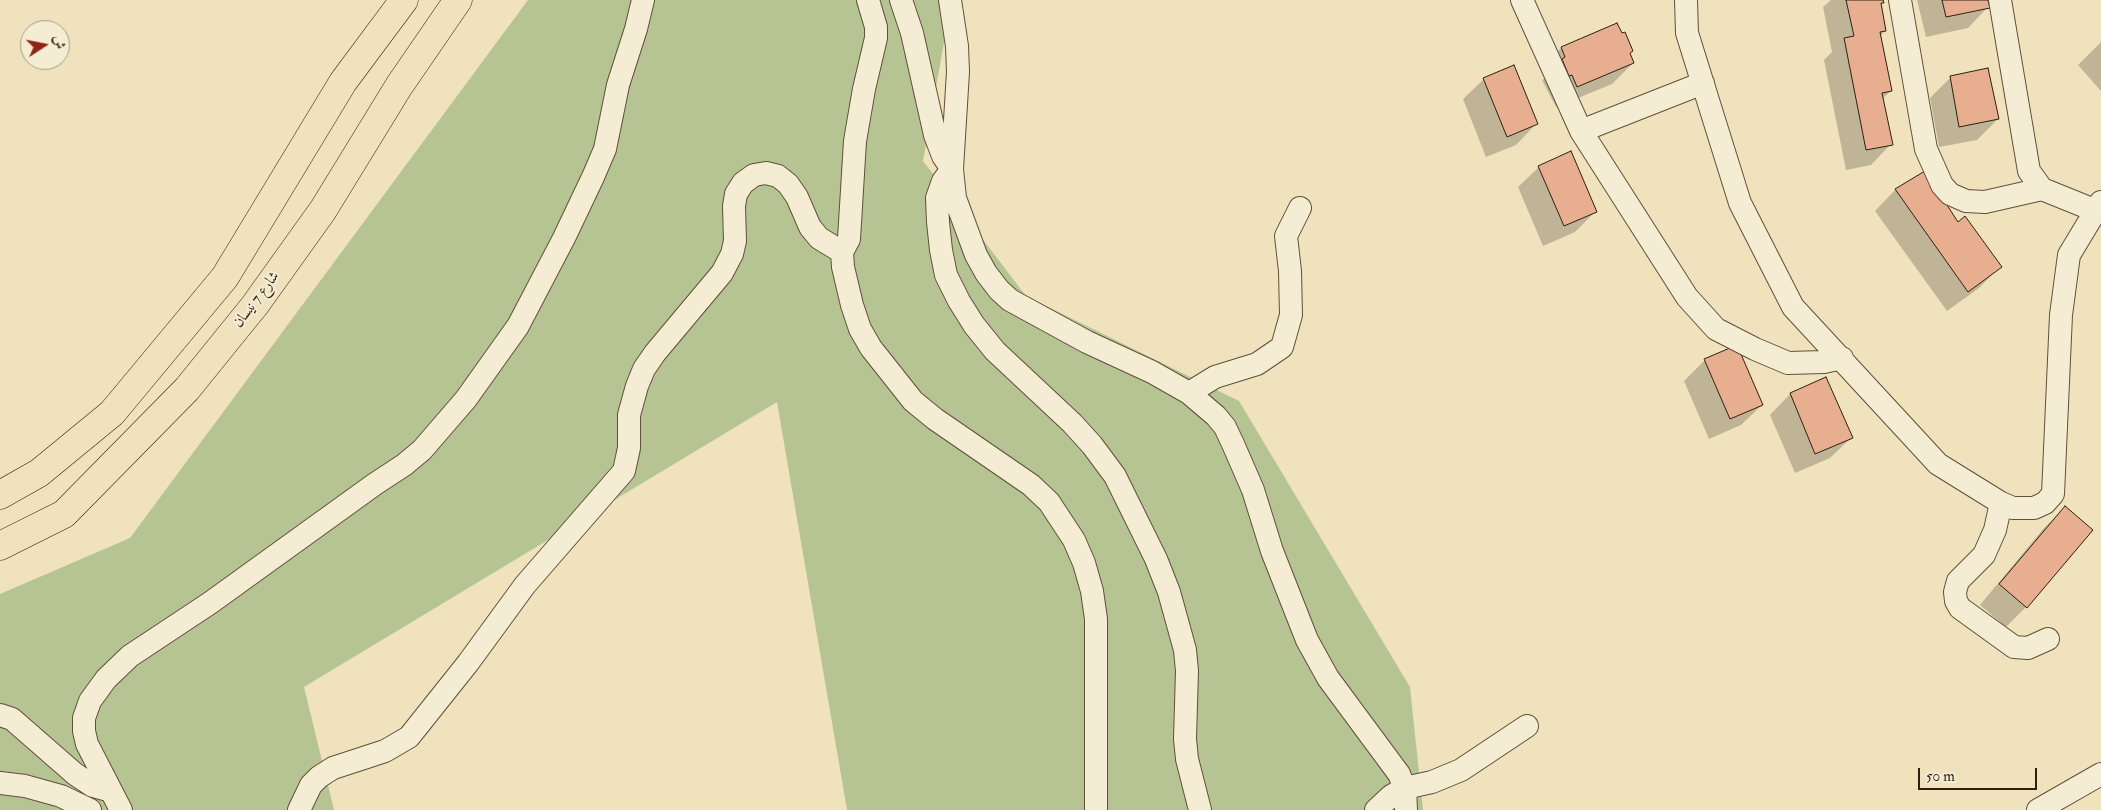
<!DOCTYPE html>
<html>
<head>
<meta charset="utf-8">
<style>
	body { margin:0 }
	#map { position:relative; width:2101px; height:810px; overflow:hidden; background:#f0e2bd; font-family:"IM FELL Double Pica",Amiri,serif }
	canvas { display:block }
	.north { position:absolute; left:20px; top:20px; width:50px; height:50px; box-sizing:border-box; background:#f5ecd4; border:1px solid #a69a85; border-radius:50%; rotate:79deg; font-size:14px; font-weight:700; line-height:20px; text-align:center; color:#2f1f0f }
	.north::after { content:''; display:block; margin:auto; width:18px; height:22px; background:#8f2418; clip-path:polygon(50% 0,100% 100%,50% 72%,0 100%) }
	.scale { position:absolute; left:1918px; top:768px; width:119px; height:22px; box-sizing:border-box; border:2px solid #2f1f0f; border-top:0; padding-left:6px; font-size:15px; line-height:18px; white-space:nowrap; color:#2f1f0f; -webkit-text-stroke:4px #f5ecd4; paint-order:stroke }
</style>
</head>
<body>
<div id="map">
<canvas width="2101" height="810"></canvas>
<div class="north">ش</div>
<div class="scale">50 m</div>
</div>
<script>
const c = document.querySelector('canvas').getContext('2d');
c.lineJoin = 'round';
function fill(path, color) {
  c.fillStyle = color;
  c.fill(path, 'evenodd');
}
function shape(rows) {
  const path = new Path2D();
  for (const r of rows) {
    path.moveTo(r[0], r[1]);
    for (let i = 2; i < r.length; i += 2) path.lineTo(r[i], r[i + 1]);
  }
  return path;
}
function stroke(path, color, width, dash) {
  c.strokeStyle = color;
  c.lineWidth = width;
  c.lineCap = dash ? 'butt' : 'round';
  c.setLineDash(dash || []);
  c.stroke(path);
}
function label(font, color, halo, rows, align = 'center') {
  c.font = font + ' "IM FELL Double Pica",Amiri,serif';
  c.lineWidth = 4;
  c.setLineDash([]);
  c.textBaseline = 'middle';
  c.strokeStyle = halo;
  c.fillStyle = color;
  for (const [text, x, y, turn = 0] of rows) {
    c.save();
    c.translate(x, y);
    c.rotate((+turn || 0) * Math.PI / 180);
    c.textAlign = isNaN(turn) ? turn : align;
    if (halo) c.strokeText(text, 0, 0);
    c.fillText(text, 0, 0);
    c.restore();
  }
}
const green = shape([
	[528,0,944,0,946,31,923,161,1026,296,1239,401,1410,687,1423,810,847,810,777,402,304,687,334,810,0,810,0,594,130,538]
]);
const shadow = shape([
	[1831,0,1882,0,1880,5,1885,31,1880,36,1891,91,1882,99,1891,144,1871,165,1846,170,1824,60,1832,52,1823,7],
	[1917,0,1987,0,1988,7,1968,28,1926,37],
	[1621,35,1633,63,1612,84,1556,107,1542,80,1545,78,1541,68,1561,48],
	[2101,42,2101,91,2078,65],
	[1951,77,1998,119,1977,140,1939,147,1930,98],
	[1484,79,1536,124,1516,145,1486,157,1463,99],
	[1539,167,1596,211,1575,232,1543,246,1518,187],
	[1925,173,1958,223,2000,267,1979,288,1947,311,1875,211,1895,190],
	[1705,360,1762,405,1741,425,1709,439,1684,381],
	[1826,379,1851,438,1830,458,1795,473,1770,415,1790,394],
	[2065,508,2026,607,2006,627,1980,605,2044,528]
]);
const building = shape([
	[1846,0,1883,0,1884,3,1881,3,1886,31,1880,32,1892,91,1882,93,1893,145,1866,150,1844,38,1854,36,1846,0],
	[1942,0,1988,0,1990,8,1946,17,1942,0],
	[1617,23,1622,33,1625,32,1633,51,1630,53,1634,63,1577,87,1572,75,1569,76,1562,59,1565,57,1561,47,1617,23],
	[1514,65,1538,124,1507,137,1483,78,1514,65],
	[1988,68,1999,119,1959,127,1950,76,1988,68],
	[1571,151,1597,212,1564,226,1538,166,1571,151],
	[1925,171,1958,222,1965,216,2002,267,1968,292,1895,189,1925,171],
	[1737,345,1763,405,1730,419,1704,359,1737,345],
	[1826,377,1853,438,1815,454,1790,393,1826,377],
	[2065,506,2093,530,2027,608,1999,584,2065,506]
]);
const minor = shape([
	[868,0,876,27,876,38,864,89,855,141,849,239,842,252,843,267,852,305,860,329,871,348,913,401,935,419,1031,485,1049,502,1074,540,1084,563,1092,591,1096,619,1096,810],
	[901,0,912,33,935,135,943,156,951,168],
	[950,0,957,46,958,72,952,169,955,198,976,255,986,273,999,290,1010,300,1087,342,1152,372,1189,393,1216,416,1225,427,1233,444,1253,490,1272,551,1307,640,1328,678,1399,774,1405,788,1406,810],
	[1522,0,1581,131,1687,297,1716,329,1755,349,1788,363,1824,362,1842,358],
	[1686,0,1687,33,1740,203,1793,307,1938,464,2001,503,2013,508,2034,508,2045,503,2053,494,2061,315,2069,255,2101,202],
	[1900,0,1926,149,1942,185,1950,194,1966,201,1985,202,2042,189],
	[2000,0,2029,171,2042,189,2094,210],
	[1581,131,1703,83],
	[952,169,943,181,937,198,938,222,941,250,946,275,959,301,974,325,995,351,1072,423,1092,445,1115,476,1156,559,1169,592,1185,650,1187,671,1185,739,1187,759,1200,810],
	[1189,393,1215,377,1257,364,1282,347,1291,315,1290,271,1286,236,1300,208],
	[2001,503,1995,530,1984,555,1958,581,1955,592,1956,601,1960,608,2014,647,2028,648,2048,639],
	[0,715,12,719,75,774,93,786,111,791],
	[0,783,25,786,61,796,90,810],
	[121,810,87,744,84,731,84,718,90,701,106,679,130,656,210,603,375,484,404,465,422,450,466,399,518,326,564,238,593,177,605,149,618,85,636,29,643,0],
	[299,810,311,785,319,777,333,768,385,751,409,737,468,663,525,585,624,471,629,448,629,415,637,386,644,369,655,353,722,273,732,254,735,241,734,206,736,194,743,183,754,175,766,173,778,176,788,184,797,197,810,227,819,238,842,252],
	[1376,810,1391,796,1405,788,1432,782,1461,770,1527,726],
	[2038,810,2101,774]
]);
const major = shape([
	[0,495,39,473,112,413,225,277,343,82,404,0],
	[0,546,64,514,187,389,255,305,323,210,399,86,458,0]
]);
const streetNames = [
	["شارع 7 نيسان",257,300,-53]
];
fill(green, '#b6c494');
fill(shadow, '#0003');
fill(building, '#e8ae90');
stroke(building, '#2f1f0f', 1);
stroke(minor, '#5f503a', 24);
stroke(major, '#2f1f0f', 29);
stroke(minor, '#f5ecd4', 22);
stroke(major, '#f0e2bd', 28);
label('15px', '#2f1f0f', '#f5ecd4', streetNames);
</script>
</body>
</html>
